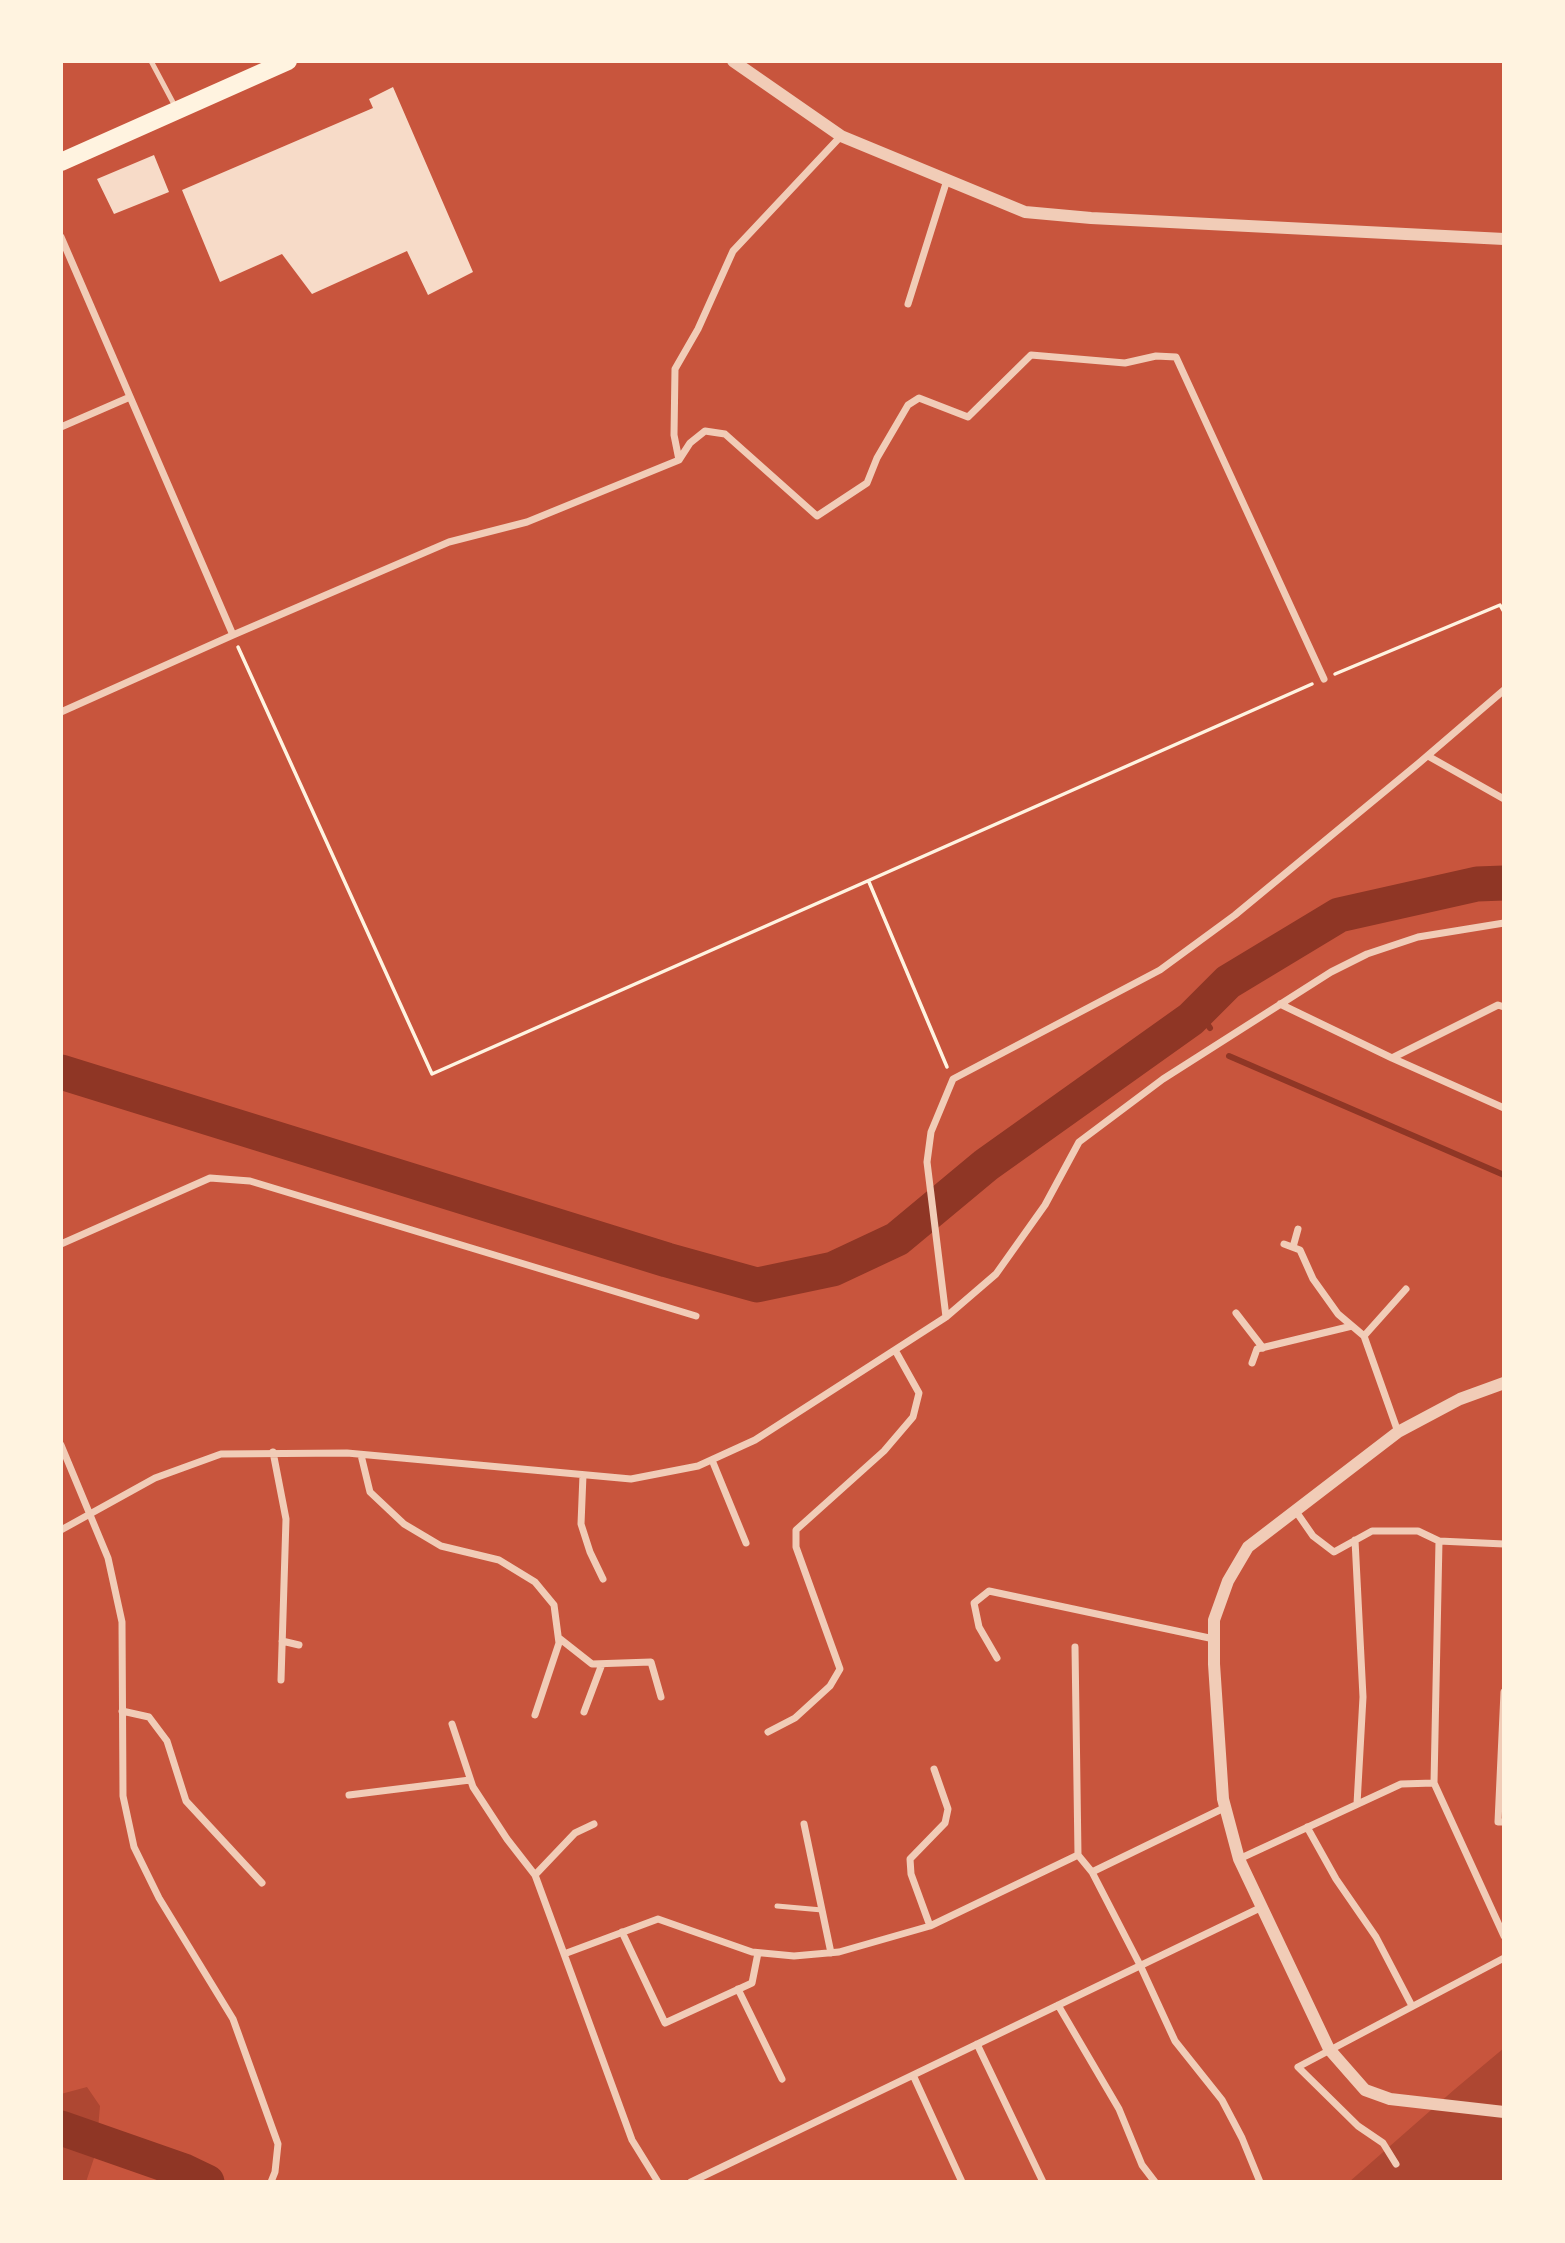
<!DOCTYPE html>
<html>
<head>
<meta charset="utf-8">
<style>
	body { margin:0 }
	#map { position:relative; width:1565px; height:2243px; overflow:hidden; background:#c8553d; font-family:Merriweather,serif }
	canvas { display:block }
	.frame { position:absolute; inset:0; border:63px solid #fff3e0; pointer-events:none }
</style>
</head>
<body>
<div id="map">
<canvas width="1565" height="2243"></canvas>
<div class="frame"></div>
</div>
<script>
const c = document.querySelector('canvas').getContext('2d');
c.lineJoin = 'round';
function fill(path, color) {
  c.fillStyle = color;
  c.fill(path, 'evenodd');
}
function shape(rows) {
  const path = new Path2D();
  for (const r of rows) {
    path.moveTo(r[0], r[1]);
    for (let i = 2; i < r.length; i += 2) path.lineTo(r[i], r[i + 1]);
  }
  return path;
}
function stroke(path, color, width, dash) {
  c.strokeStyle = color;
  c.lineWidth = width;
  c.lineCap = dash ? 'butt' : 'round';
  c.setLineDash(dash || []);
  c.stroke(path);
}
const green = shape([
	[1504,2048,1504,2182,1349,2182,1455,2089],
	[87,2087,100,2106,96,2152,86,2182,61,2182,61,2094]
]);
const stream = shape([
	[1199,1012,1210,1028],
	[1229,1056,1504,1175]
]);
const river = shape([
	[61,1072,667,1260,757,1285,833,1269,897,1239,986,1165,1191,1019,1228,982,1339,915,1477,884,1504,883],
	[61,2128,184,2171,207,2182]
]);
const building = shape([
	[393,87,473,272,428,295,407,251,312,294,282,254,220,282,182,190,373,108,369,99],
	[154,155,169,192,114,214,97,179]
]);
const path = shape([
	[238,647,432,1074,1312,684],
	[1335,674,1500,605,1504,612],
	[869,882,947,1067]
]);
const service = shape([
	[151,61,176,108],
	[777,1906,822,1910]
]);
const minor = shape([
	[61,237,233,635],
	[908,304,947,180],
	[61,427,130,397],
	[679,460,674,435,675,369,698,329,733,251,841,136],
	[61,712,233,635,449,542,527,522,679,460,690,443,705,431,725,434,817,516,867,483,877,458,908,405,919,398,968,417,1031,355,1125,363,1156,356,1176,357,1324,679],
	[1428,756,1504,799],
	[1280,1004,1392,1058,1498,1005,1504,1007],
	[1392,1058,1504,1108],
	[61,1244,210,1178,250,1181,696,1316],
	[1284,1244,1300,1250,1313,1279,1338,1314,1364,1336],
	[1293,1247,1298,1229],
	[1236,1313,1263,1348],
	[946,1317,927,1162,931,1132,953,1079,1160,970,1235,915,1419,763,1504,690],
	[1252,1363,1257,1349,1352,1326],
	[1398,1432,1364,1336,1406,1289],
	[61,1445,108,1558,122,1622,123,1796,134,1847,159,1898,233,2019,278,2144,275,2172,271,2182],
	[273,1452,286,1519,281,1680],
	[361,1455,370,1492,404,1524,441,1546,499,1560,535,1582,554,1605,559,1643,535,1715],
	[712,1460,746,1543],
	[583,1475,581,1524,590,1552,603,1579],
	[1295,1510,1313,1536,1334,1552,1372,1531,1418,1531,1439,1541,1504,1544],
	[61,1530,155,1478,221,1454,347,1453,631,1479,698,1466,755,1440,946,1317,996,1274,1045,1205,1079,1142,1163,1079,1331,972,1367,954,1418,937,1504,923],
	[1355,1540,1363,1697,1357,1804],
	[1439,1541,1434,1783,1504,1936],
	[559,1638,592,1664,651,1662,661,1697],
	[282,1641,299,1645],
	[1075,1647,1078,1855],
	[997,1658,979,1627,974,1603,989,1591,1214,1639],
	[1504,1692,1498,1822,1504,1822],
	[122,1711,149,1717,167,1741,186,1801,262,1883],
	[584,1712,602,1664],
	[452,1724,473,1787,507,1839,535,1875],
	[768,1732,795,1718,830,1686,840,1669,796,1547,796,1530,884,1451,913,1417,919,1393,895,1350],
	[349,1795,470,1780],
	[804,1824,831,1953],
	[1307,1827,1336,1879,1376,1937,1412,2006],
	[1239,1859,1401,1784,1434,1783],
	[1092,1872,1226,1807],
	[930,1926,911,1874,910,1859,945,1823,948,1809,934,1769],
	[622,1932,665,2023,752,1983,758,1953],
	[564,1954,535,1875,575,1833,594,1824],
	[738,1989,782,2079],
	[1058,2005,1119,2109,1142,2165,1155,2182],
	[977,2044,1043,2182],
	[913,2075,962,2182],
	[1396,2164,1383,2143,1358,2126,1298,2067,1504,1958],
	[658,2182,632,2140,564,1954,658,1919,752,1952,794,1956,839,1952,930,1926,1078,1855,1092,1872,1140,1965,1175,2041,1222,2100,1242,2138,1260,2182],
	[691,2182,1262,1907]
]);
const tertiary = shape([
	[733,61,841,136,1025,212,1091,218,1504,239],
	[1504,1383,1460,1399,1398,1432,1248,1547,1228,1581,1214,1620,1214,1664,1223,1799,1239,1859,1329,2049,1365,2090,1390,2099,1504,2112]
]);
const primary = shape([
	[61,162,288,61]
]);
fill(green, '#ae4732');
stroke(stream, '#8f3625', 6);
stroke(river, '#8f3625', 35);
fill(building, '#f7dbc8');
stroke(path, '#fff3e0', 3.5);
stroke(service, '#f1ccb7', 5);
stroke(minor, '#f1ccb7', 7);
stroke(tertiary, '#f1ccb7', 12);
stroke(primary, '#fff3e0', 18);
</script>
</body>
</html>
